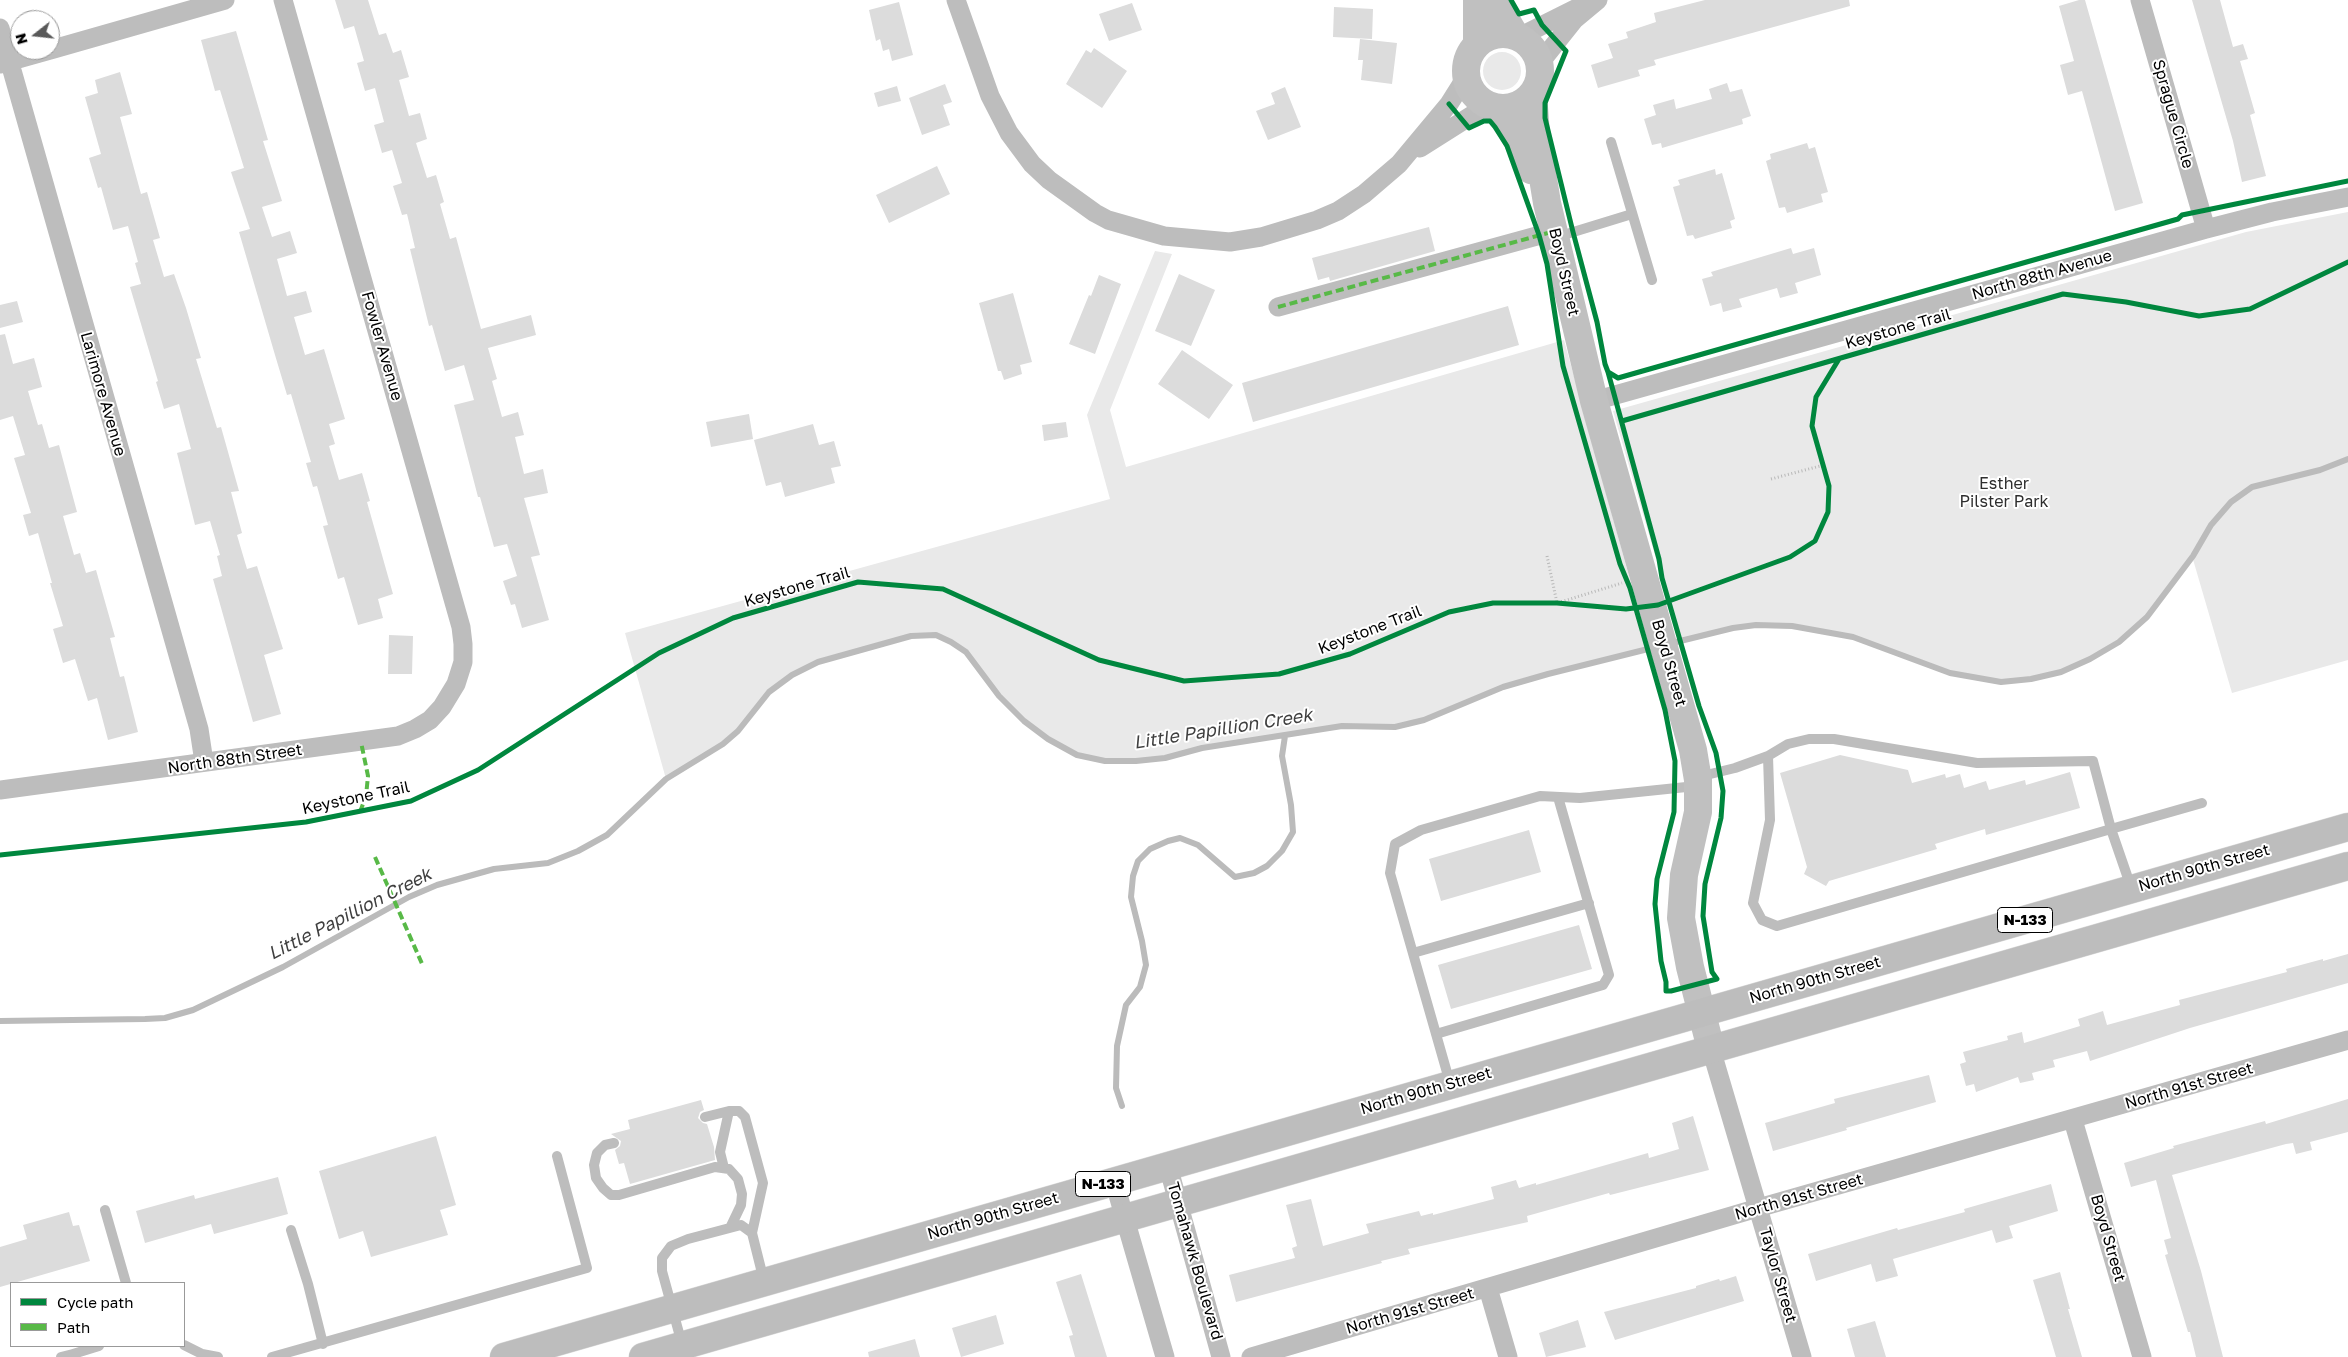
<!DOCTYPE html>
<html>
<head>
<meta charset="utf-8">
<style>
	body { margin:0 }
	#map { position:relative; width:2348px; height:1357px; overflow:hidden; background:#fff; font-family:"Golos Text",sans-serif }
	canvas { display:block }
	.legend { position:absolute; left:10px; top:1282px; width:175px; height:65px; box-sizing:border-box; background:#fff; border:1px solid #999; margin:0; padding:6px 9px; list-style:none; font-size:15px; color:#000 }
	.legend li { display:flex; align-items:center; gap:10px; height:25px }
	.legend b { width:25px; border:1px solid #999 }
	.north { position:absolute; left:10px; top:10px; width:50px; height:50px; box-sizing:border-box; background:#fff; border:1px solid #999; border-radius:50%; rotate:254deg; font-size:14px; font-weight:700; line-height:20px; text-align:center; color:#000 }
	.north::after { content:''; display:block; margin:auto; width:18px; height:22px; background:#595959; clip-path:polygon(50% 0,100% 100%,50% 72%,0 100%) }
</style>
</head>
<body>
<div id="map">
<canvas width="2348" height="1357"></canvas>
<ul class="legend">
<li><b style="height:6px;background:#00873e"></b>Cycle path</li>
<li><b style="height:6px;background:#58b947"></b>Path</li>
</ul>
<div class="north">N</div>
</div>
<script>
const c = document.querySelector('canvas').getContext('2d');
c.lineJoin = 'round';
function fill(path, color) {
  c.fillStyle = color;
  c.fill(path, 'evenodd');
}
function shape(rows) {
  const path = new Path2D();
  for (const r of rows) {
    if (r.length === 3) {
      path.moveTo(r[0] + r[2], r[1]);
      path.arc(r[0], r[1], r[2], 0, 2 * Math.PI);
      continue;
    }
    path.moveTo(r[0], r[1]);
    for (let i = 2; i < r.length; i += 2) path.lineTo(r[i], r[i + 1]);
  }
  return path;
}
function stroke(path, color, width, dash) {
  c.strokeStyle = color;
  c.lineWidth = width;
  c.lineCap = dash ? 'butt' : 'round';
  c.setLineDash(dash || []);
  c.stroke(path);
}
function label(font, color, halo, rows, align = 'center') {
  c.font = font + ' "Golos Text",sans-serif';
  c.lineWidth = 4;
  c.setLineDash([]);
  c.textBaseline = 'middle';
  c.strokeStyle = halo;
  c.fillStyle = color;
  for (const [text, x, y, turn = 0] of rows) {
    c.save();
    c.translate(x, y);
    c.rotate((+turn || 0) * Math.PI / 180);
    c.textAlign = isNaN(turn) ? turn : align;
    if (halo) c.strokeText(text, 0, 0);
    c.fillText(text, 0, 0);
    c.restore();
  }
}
const green = shape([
	[1502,71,19],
	[2348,212,2348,660,2232,693,2192,556,2147,617,2119,642,2090,659,2061,672,2030,679,2001,682,1950,673,1853,637,1792,626,1756,625,1733,628,1680,641,1613,411,2246,232],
	[1155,251,1172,254,1110,410,1126,467,1564,340,1649,649,1503,687,1424,720,1395,727,1342,726,1202,748,1165,758,1136,761,1105,761,1077,755,1048,739,1024,721,999,696,966,652,951,642,936,635,911,636,818,662,792,675,769,692,738,731,723,744,666,779,625,633,1110,499,1087,415]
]);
const stream = shape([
	[1668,644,1733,628,1756,625,1792,626,1853,637,1950,673,2001,682,2031,679,2061,672,2090,659,2119,642,2147,617,2193,556,2211,525,2231,502,2252,487,2320,470,2348,459],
	[0,1021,145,1019,165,1018,193,1010,283,967,409,897,437,885,494,869,548,863,578,851,607,835,666,779,723,744,738,731,769,692,792,675,818,662,911,636,936,635,951,642,966,652,999,696,1024,721,1048,739,1077,755,1105,761,1136,761,1165,758,1202,748,1342,726,1395,727,1424,720,1503,687,1548,674,1656,647],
	[1122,1106,1116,1088,1117,1046,1126,1005,1140,987,1146,965,1142,941,1131,897,1133,876,1138,861,1150,849,1168,841,1180,838,1198,845,1235,877,1254,873,1267,866,1282,851,1293,832,1291,805,1282,756,1285,736]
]);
const building = shape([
	[335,0,368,0,379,35,386,33,393,53,401,50,409,77,399,80,409,116,420,113,427,139,416,143,427,178,436,175,444,202,440,204,450,239,456,237,481,329,531,315,536,335,488,348,497,379,492,381,502,417,518,412,524,435,515,437,524,474,543,469,548,493,524,498,540,555,531,557,549,620,522,628,515,604,511,605,503,581,517,576,507,544,494,547,480,497,478,497,454,405,474,400,464,365,445,371,432,325,429,326,410,249,415,248,407,214,402,215,393,186,402,183,392,150,382,153,374,125,384,122,375,88,365,91,357,63,364,61,354,26,344,29],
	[1705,0,1849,0,1850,6,1654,60,1656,65,1638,70,1640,76,1598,88,1591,65,1613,58,1608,44,1628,38,1626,32,1656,22,1654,13],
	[2079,0,2085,0,2143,203,2115,211,2082,91,2068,95,2060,65,2074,61,2059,6],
	[2192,0,2220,0,2233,47,2243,44,2248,59,2240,61,2255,113,2250,115,2266,176,2242,182,2233,141],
	[899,2,913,55,892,61,889,49,883,51,880,39,876,41,869,10],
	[1132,3,1142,30,1109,41,1099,14],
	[1334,7,1373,9,1372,39,1333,37],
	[236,31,268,140,263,141,282,201,262,207,272,237,290,231,297,253,277,259,287,296,306,291,312,312,294,317,305,355,324,349,345,419,329,424,335,444,329,446,339,480,362,473,370,501,367,502,393,594,378,599,383,618,358,625,344,577,338,579,323,526,328,525,317,486,313,487,306,463,311,462,291,394,287,395,275,355,239,232,250,229,231,172,244,168,220,90,215,91,201,40],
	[1360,39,1397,43,1392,84,1361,80,1363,60,1358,60],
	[1094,48,1127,71,1102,108,1066,84,1086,50,1091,53],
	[120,72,132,114,120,117,141,194,147,192,160,238,153,240,164,277,174,274,186,308,201,358,196,359,217,428,221,427,239,491,231,492,242,533,237,535,247,569,257,566,283,649,264,655,281,714,253,722,213,579,222,576,217,556,220,555,210,521,195,525,177,453,191,449,179,404,164,409,156,382,158,381,130,287,141,284,135,263,138,262,128,226,113,230,101,187,98,188,89,158,101,154,85,97,98,93,95,80],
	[1727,83,1730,92,1742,89,1751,116,1742,119,1743,124,1662,148,1661,143,1652,145,1644,119,1656,115,1653,105,1674,99,1676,109,1712,99,1709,89],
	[945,84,952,102,943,105,950,125,922,135,909,98],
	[897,86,901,101,878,107,874,93],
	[1285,87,1301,127,1268,140,1256,111,1275,104,1271,93],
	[1807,143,1809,149,1815,147,1828,192,1821,194,1823,202,1787,213,1785,207,1779,208,1766,161,1771,159,1770,154],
	[937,166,950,194,889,223,876,195],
	[1715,169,1716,175,1722,173,1735,219,1730,221,1732,228,1695,239,1693,235,1687,236,1673,187,1680,185,1678,180],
	[1429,227,1435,251,1330,281,1329,277,1318,280,1312,258],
	[1791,248,1793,254,1814,248,1821,275,1795,283,1798,293,1780,298,1777,288,1739,299,1742,307,1723,312,1721,303,1710,306,1702,279,1713,276,1711,272],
	[1179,274,1215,290,1191,346,1155,331],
	[1099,275,1121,284,1095,354,1069,344,1089,295,1091,296],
	[1013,293,1032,362,1020,365,1022,374,1004,380,1001,371,998,371,979,303],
	[17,301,23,322,0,328,0,305],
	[1508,306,1519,345,1253,422,1242,383],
	[5,334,13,364,34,358,42,387,28,391,38,425,42,424,49,448,59,445,77,512,63,516,74,555,80,553,86,573,96,570,115,637,110,638,120,677,124,676,138,732,108,740,97,698,88,701,75,659,63,663,53,629,63,626,50,583,52,583,38,533,29,536,23,515,31,513,14,458,25,455,13,416,0,420,0,335],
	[1182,350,1233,385,1209,419,1158,384],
	[749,414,753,439,711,447,706,422],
	[1066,422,1068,437,1044,441,1042,425],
	[813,424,819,445,834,441,841,466,831,468,835,483,785,497,781,482,766,486,754,440],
	[389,635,413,636,412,674,388,674],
	[1840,755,1908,770,1912,783,1945,774,1946,778,1960,774,1964,788,1986,781,1989,790,2025,780,2026,785,2070,772,2080,808,1986,835,1985,829,1935,844,1937,849,1829,881,1826,886,1804,874,1807,867,1780,773],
	[1529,830,1541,872,1441,901,1429,859],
	[1579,925,1592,969,1451,1009,1438,965],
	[2348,954,2348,983,2190,1028,2090,1061,2087,1051,2053,1060,2055,1067,2032,1073,2034,1080,2020,1083,2018,1077,1976,1092,1974,1084,1966,1086,1960,1064,1966,1062,1963,1052,2008,1040,2007,1036,2022,1032,2024,1043,2080,1026,2078,1019,2103,1011,2107,1025,2180,1005,2179,1000,2287,972,2286,969,2323,959,2323,961],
	[1929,1075,1936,1102,1846,1128,1847,1130,1773,1151,1765,1123,1835,1103,1834,1099],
	[2348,1099,2348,1132,2310,1142,2312,1150,2296,1154,2293,1143,2286,1144,2172,1175,2201,1271,2223,1357,2196,1357,2190,1332,2188,1332,2165,1255,2168,1254,2164,1240,2171,1238,2156,1180,2131,1187,2124,1163,2174,1148,2173,1146,2265,1121,2266,1124],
	[701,1100,704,1110,700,1112,698,1118,703,1123,707,1124,714,1147,715,1160,630,1184,624,1163,619,1164,615,1150,620,1146,621,1141,611,1134,630,1129,628,1120],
	[1693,1116,1709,1170,1610,1195,1609,1193,1527,1216,1528,1222,1408,1249,1410,1254,1381,1261,1382,1263,1236,1302,1229,1275,1295,1258,1292,1248,1297,1246,1286,1205,1311,1199,1323,1246,1369,1233,1366,1224,1419,1211,1421,1216,1433,1213,1433,1215,1494,1199,1491,1187,1516,1180,1519,1188,1536,1183,1536,1185,1648,1153,1649,1158,1679,1149,1672,1123],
	[436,1136,456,1205,440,1210,448,1235,371,1257,363,1231,339,1239,319,1171],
	[278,1177,288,1214,214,1234,211,1224,145,1243,136,1211,194,1195,195,1199],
	[2051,1184,2058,1211,2009,1226,2013,1238,1996,1243,1992,1230,1893,1259,1898,1276,1876,1282,1871,1264,1816,1281,1808,1254,1897,1228,1898,1230,1965,1212,1964,1209],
	[69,1212,73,1226,79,1225,90,1261,0,1287,0,1247,27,1239,23,1225],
	[2060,1272,2070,1309,2068,1309,2082,1357,2056,1357,2033,1280],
	[1081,1274,1107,1357,1075,1357,1069,1336,1073,1335,1056,1282],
	[1736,1276,1744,1301,1615,1340,1604,1312,1696,1288,1696,1286,1719,1279,1720,1281],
	[996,1315,1004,1344,961,1357,952,1328],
	[1578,1320,1586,1347,1546,1357,1539,1333],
	[1875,1321,1886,1357,1855,1357,1847,1329],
	[915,1339,920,1357,869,1357,868,1352]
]);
const path = shape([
	[1771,479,1824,465],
	[1547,556,1557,603,1622,583]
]);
const lane = shape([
	[1611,142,1652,280],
	[1557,237,1632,214],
	[1768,756,1788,744,1809,739,1834,739,1977,763,2093,761,2111,829,2202,803],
	[1698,777,1735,768,1768,756,1770,820,1753,903,1762,920,1777,926,2111,829,2131,887],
	[1413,953,1589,903],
	[1436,1034,1603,985,1609,975,1558,797],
	[1450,1083,1390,873,1395,844,1421,830,1540,796,1580,798,1696,786],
	[705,1117,729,1111,739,1111,745,1117,763,1183,752,1233],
	[614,1143,605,1145,597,1153,594,1165,596,1178,603,1188,611,1195,619,1195,715,1167,729,1169,738,1179,742,1194,741,1205,731,1226],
	[724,1168,720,1152,729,1111],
	[105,1210,126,1283],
	[291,1230,308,1284,323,1344],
	[682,1344,662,1271,662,1258,671,1246,688,1239,741,1225,752,1233,764,1281],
	[184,1345,202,1354,218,1357],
	[61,1357,73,1354],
	[74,1357,73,1354,99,1346],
	[272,1357,587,1268,557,1156]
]);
const street = shape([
	[956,0,990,96,1009,133,1032,164,1049,180,1095,213,1108,220,1164,236,1230,242,1261,237,1317,220,1338,211,1364,194,1399,164,1449,104,1466,77],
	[2140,0,2206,229],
	[0,28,199,729,204,762],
	[1519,37,1583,5],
	[50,50,225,0],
	[0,64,50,50],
	[1539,64,1574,20,1598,0],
	[1420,148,1488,105],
	[1278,307,1555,231],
	[1594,401,2206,229,2272,212,2348,197],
	[0,790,398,736,415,729,430,720,442,707,456,684,463,662,463,644,461,627,283,0],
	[1711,1049,1802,1357],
	[2073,1120,2142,1357],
	[1168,1166,1221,1357],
	[1114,1181,1165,1357],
	[1488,1288,1508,1357],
	[1251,1357,1758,1208,2348,1040]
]);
const secondary = shape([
	[1477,0,1477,43],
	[1494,0,1515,35],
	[1503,71,37],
	[1533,93,1536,135,1547,203,1594,401,1693,750,1698,780,1698,812,1684,875,1681,918,1690,967,1711,1049],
	[1498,108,1512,129,1531,170]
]);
const primary = shape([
	[504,1357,2348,827],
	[643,1357,2348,866]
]);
const quiet = shape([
	[1278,307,1555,231],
	[360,812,366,796,368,776,361,742],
	[375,857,423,966]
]);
const cycleway = shape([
	[1511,0,1519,14,1534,10,1542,25,1566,51,1545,103,1545,118,1573,232,1597,322,1605,364,1608,372,1618,378,2178,219,2182,215,2348,181],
	[1449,104,1469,128,1484,121,1490,121,1495,127,1507,146,1539,235,1547,264,1563,366,1620,564,1630,588,1665,710,1675,761,1674,812,1657,879,1655,904,1661,961,1666,982,1666,991,1671,991,1717,979,1712,972,1703,916,1705,884,1721,818,1723,791,1716,753,1699,706,1662,578,1659,559,1608,372],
	[1622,421,2063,294,2126,302,2199,316,2250,309,2348,262],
	[0,855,306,822,411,801,478,770,659,653,733,618,858,582,943,589,1099,660,1184,681,1279,674,1350,654,1449,612,1493,603,1557,603,1626,609,1658,605,1790,557,1815,541,1828,512,1829,486,1812,426,1816,397,1839,359]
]);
const shields = [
	[2025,920,55],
	[1103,1184,55]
];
const shieldNames = [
	["N-133",2025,920],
	["N-133",1103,1184]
];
const streetNames = [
	["Sprague Circle",2173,114,74],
	["Boyd Street",1564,272,77],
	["North 88th Avenue",2042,275,-16],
	["Keystone Trail",1898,329,-16],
	["Fowler Avenue",382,346,74],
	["Larimore Avenue",103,394,74],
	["Keystone Trail",797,587,-16],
	["Keystone Trail",1370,630,-21],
	["Boyd Street",1669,663,74],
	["North 88th Street",235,759,-8],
	["Keystone Trail",356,798,-12],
	["North 90th Street",2204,868,-16],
	["North 90th Street",1815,980,-16],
	["North 91st Street",2189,1086,-16],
	["North 90th Street",1426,1091,-16],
	["North 91st Street",1799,1197,-16],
	["North 90th Street",993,1216,-16],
	["Boyd Street",2108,1238,74],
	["Tomahawk Boulevard",1195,1261,74],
	["Taylor Street",1778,1275,74],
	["North 91st Street",1410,1311,-16]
];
const parkNames = [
	["Esther",2004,484],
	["Pilster Park",2004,502]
];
const waterNames = [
	["Little Papillion Creek",1223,729,-9],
	["Little Papillion Creek",350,914,-27]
];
fill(green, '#e9e9e9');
stroke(stream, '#bbb', 6);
fill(building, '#dcdcdc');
stroke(primary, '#dbdbdb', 29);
stroke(path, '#b8b8b8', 3, [1, 2.5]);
stroke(lane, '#bdbdbd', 10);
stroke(street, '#bdbdbd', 19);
stroke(secondary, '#c0c0c0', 28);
stroke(primary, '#bdbdbd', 28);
stroke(quiet, '#58b947', 4, [8, 4]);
stroke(cycleway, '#00873e', 5);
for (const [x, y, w] of shields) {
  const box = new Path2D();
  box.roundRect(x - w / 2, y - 12.5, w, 25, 4);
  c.fillStyle = '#fff';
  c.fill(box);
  stroke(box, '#000', 1);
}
label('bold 15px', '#000', null, shieldNames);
label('16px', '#000', '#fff', streetNames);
label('16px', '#2e2e2e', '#fff', parkNames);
label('italic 18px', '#3f3f3f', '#fff', waterNames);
</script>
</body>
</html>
